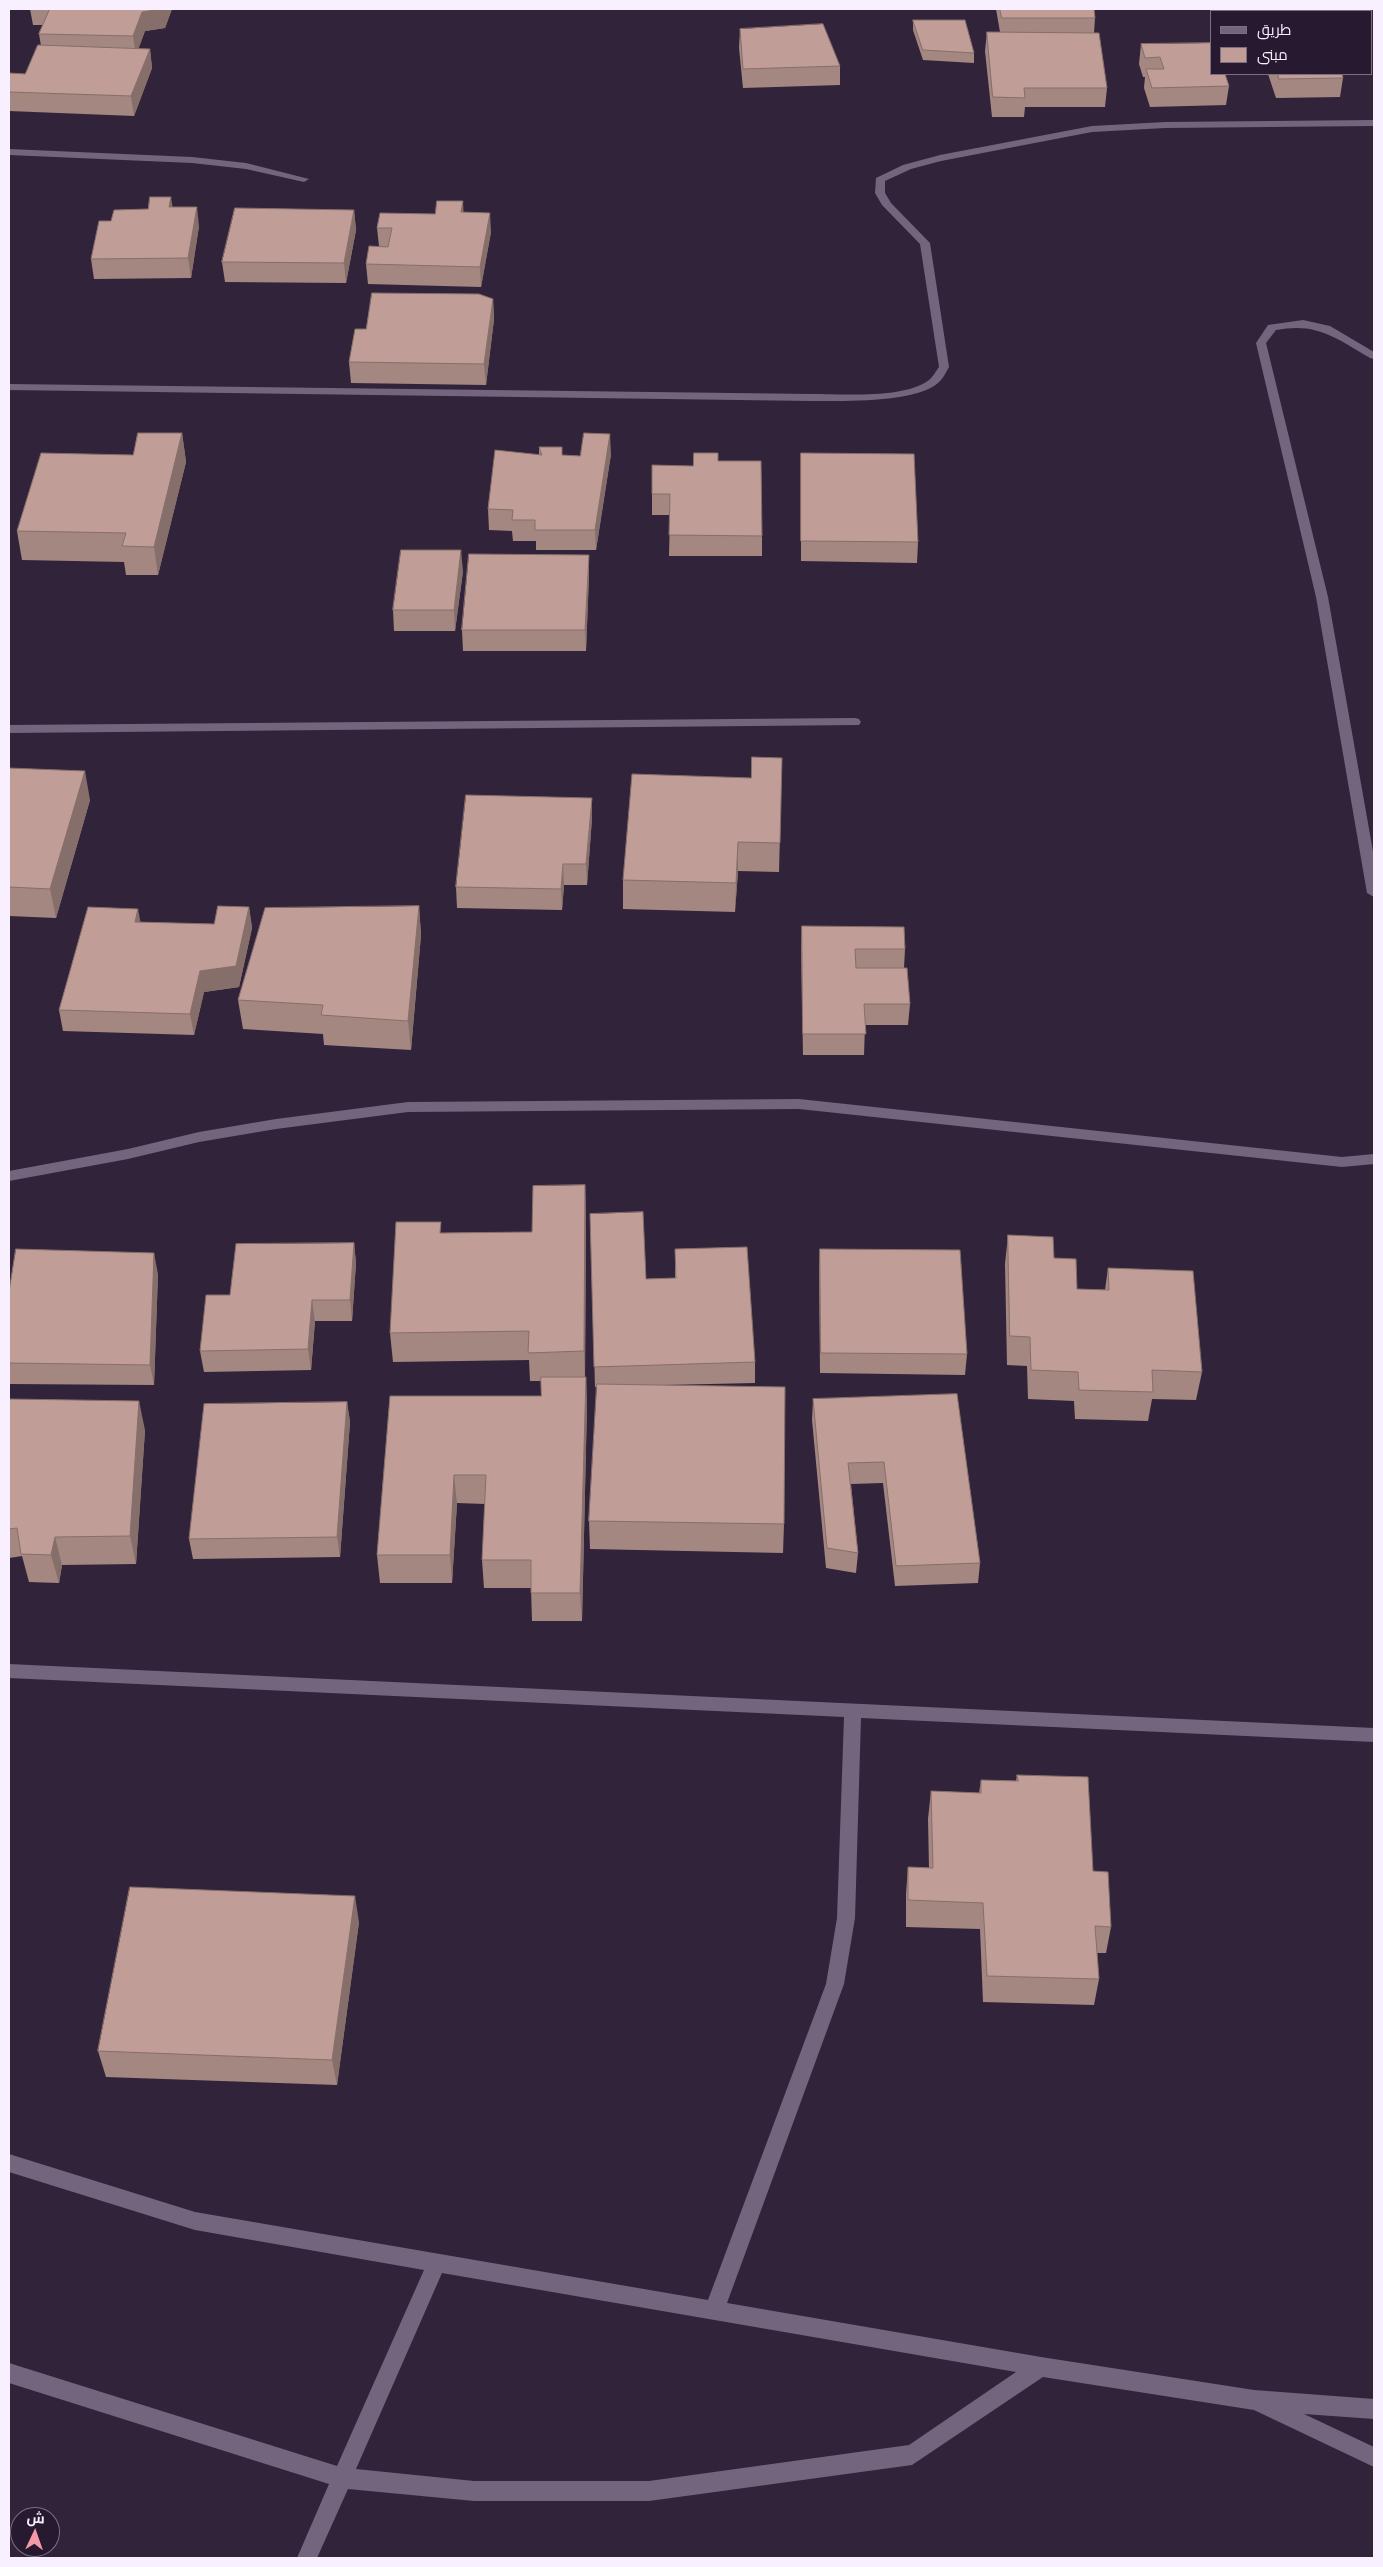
<!DOCTYPE html>
<html>
<head>
<meta charset="utf-8">
<style>
	body { margin:0 }
	#map { position:relative; width:1383px; height:2567px; overflow:hidden; background:#31243a; font-family:Poppins,Cairo,sans-serif }
	canvas { display:block }
	.frame { position:absolute; inset:0; border:10px solid #f8f0ff; pointer-events:none }
	.legend { position:absolute; left:1210px; top:10px; width:162px; height:65px; box-sizing:border-box; background:#271a30; border:1px solid #7b7083; margin:0; padding:6px 9px; list-style:none; font-size:15px; color:#f8f0ff }
	.legend li { display:flex; align-items:center; gap:10px; height:25px }
	.legend b { width:25px; border:1px solid #7b7083 }
	.north { position:absolute; left:10px; top:2507px; width:50px; height:50px; box-sizing:border-box; background:#271a30; border:1px solid #7b7083; border-radius:50%; rotate:3deg; font-size:14px; font-weight:700; line-height:20px; text-align:center; color:#f8f0ff }
	.north::after { content:''; display:block; margin:auto; width:18px; height:22px; background:#f49aa7; clip-path:polygon(50% 0,100% 100%,50% 72%,0 100%) }
</style>
</head>
<body>
<div id="map">
<canvas width="1383" height="2567"></canvas>
<div class="frame"></div>
<ul class="legend">
<li><b style="height:6px;background:#73657e"></b>طريق</li>
<li><b style="height:14px;background:#c09d97"></b>مبنى</li>
</ul>
<div class="north">ش</div>
</div>
<script>
const c = document.querySelector('canvas').getContext('2d');
c.lineJoin = 'round';
function fill(path, color) { c.fillStyle = color; c.fill(path, 'evenodd'); }
function strokePath(path, color, width, dash) { c.strokeStyle = color; c.lineWidth = width; c.lineCap = dash ? 'butt' : 'round'; c.setLineDash(dash || []); c.stroke(path); }
fill(new Path2D(`
	M1374,120v6l-209,2 -73,4 -151,29 -30,8 -26,12v12l6,10 39,40 19,124c-3,5 -6,12 -11,16 -22,20 -96,18 -126,18l-803,-11v-6l803,10c32,0 92,5 117,-14 4,-3 7,-9 10,-13l-19,-123 -38,-39 -7,-12 1,-15 27,-13 37,-10 152,-29 73,-4z
	M9,149l183,8 54,6 63,16 -5,3 -58,-13 -54,-6 -183,-8z
	M1303,320l27,6 44,26v7l-4,-1c-34,-20 -53,-36 -94,-28l-10,13 62,254 46,260v40l-7,-4 -51,-296 -60,-254 12,-18z
	M855,718l4,1 2,3 -2,3 -850,8v-8z
	M799,1099l543,58 32,-3v10l-32,3 -543,-58 -391,3 -132,17 -77,13 -71,17 -119,22v-10l119,-22 71,-17 77,-13 132,-17z
	M9,1664l1365,64v14l-513,-24 -6,200 -11,66 -117,319 314,54 213,33 120,9v20l-70,-5 70,33v20l-120,-57 -211,-33 -131,88 -263,36h-175l-126,-12 -31,69h-20l32,-74 -320,-101v-20l328,103 87,-196 -229,-40 -186,-58v-18l186,58 513,88 118,-316 11,-66 7,-201 -835,-39zM442,2273l574,99 -107,73 -260,36h-175l-118,-12z`), '#73657e');
fill(new Path2D(`
	M30,9h142l-7,19 -20,3 -7,18h12l2,19 -18,48 -125,-5v-38l16,1 16,-28 -2,-12 4,-9h-10z
	M996,9h98l1,9 -1,15 13,55 -2,19h-80l-1,10h-32l-7,-66 2,-19h13z
	M1236,9h114v2h-113z
	M913,20l61,33v10l-51,-3 -10,-30z
	M740,29l100,37v19l-97,3 -4,-40z
	M1141,44l88,42 -3,19 -76,2 -6,-19 1,-11h-2l-4,-13z
	M1268,74h74l1,4 -3,19 -64,1z
	M172,207l27,19 -8,52 -97,1 -3,-20 20,-38 37,-12z
	M354,210l2,20 -10,53 -121,-1 -3,-20z
	M463,212l28,20 -10,55 -113,-3 -2,-20 13,-18 -2,-18 58,-14z
	M493,299l1,20 -8,66 -135,-2 -2,-21 17,-33z
	M182,433l4,29 -28,113h-32l-2,-13 -102,-2 -5,-29 116,-76z
	M539,447l23,8 18,1 31,-2 -15,96h-60v-9h-23l-1,-10 -23,-1 -1,-21 51,-54z
	M801,453l117,89 -1,21 -116,-2z
	M718,461l44,75v20h-93l1,-41h-18v-21l41,-28z
	M589,555v20l-3,76h-123l-1,-21z
	M463,571l-8,60h-61l-1,-21z
	M782,758l-3,114 -41,-1 -3,41 -112,-3v-29l128,-102z
	M9,768l81,32 -34,118 -47,-2z
	M592,818l-5,67h-23l-2,25 -105,-2 -1,-21z
	M419,906l2,29 -10,115 -87,-5 -1,-11 -80,-5 -5,-29z
	M249,907l3,21 -13,59 -35,5 -10,43 -131,-4 -4,-21 82,-88 73,2z
	M802,926l103,23 -1,19 6,36 -2,21h-43l-1,30h-61l-2,-108z
	M585,1185l1,29 -1,163h1l1,28 -5,216h-50l-1,-33h-47l-2,-28 3,-56 -28,-1 -5,80h-72l-3,-28 13,-159h151v-15h-11l-1,-21 -136,2 -3,-29 52,-100 90,-1z
	M590,1214l56,65 29,-1v-29l80,113v21l-90,2 119,139 -1,29 -193,-4 -1,-28 8,-134h-2z
	M1008,1235l46,23 23,31 28,1 3,-22 94,104 -6,28 -44,-1 -4,22 -73,-2 -1,-18 -46,-2 -1,-33 -20,-1 -2,-101z
	M354,1243l2,20 -4,58h-37l-4,49 -107,2 -4,-21 30,-56z
	M820,1249l147,105 -2,21 -145,-2 -1,-104z
	M158,1274l-4,111 -145,-1v-92z
	M957,1394l23,169 -2,20 -83,3 -12,-103 -32,1 7,69 -2,20 -30,-5 -14,-148 1,-21z
	M9,1399l136,31 -9,134 -74,1 -3,18 -30,-1 -7,-26 -13,2z
	M347,1402l3,20 -10,135 -147,2 -4,-20z
	M1017,1775l76,96 18,56 -5,26h-9l2,26 -5,26 -111,-3 -3,-73 -74,-2v-33l2,-27 21,1 -1,-49 3,-28 48,2 2,-13 35,1z
	M359,1922l-22,163 -231,-8 -8,-26z`), '#a58782');
fill(new Path2D(`
	M162,9h10l-7,19 -20,3 -9,25 -3,-20 9,-24z
	M150,49l2,19 -18,48 -3,-20z
	M171,197l3,19 -5,-9z
	M463,201l1,20 -3,-9z
	M197,207l2,19 -8,52 -3,-20z
	M354,210l2,20 -10,53 -2,-20z
	M490,213l1,19 -10,55 -1,-20z
	M493,299l1,20 -8,66 -2,-21z
	M182,433l4,29 -28,113 -4,-28z
	M610,434l1,20 -15,96 -1,-20z
	M461,550l2,21 -8,60 -1,-21z
	M589,555v20l-3,76 -1,-21z
	M85,771l5,29 -34,118 -6,-29z
	M592,798v20l-5,67 -1,-21z
	M738,842v29l-3,41 1,-29z
	M563,864l1,21 -2,25 -1,-21z
	M419,906l2,29 -10,115 -3,-29z
	M249,907l3,21 -13,59 -35,5 -10,43 -4,-21 10,-43z
	M138,909l4,21 -7,-8z
	M585,1185l1,29 -1,166 -1,-29z
	M354,1243l2,20 -4,58 -2,-21z
	M154,1253l4,21 -4,111 -4,-20z
	M312,1300l3,21 -4,49 -3,-21z
	M586,1377l1,28 -5,216 -2,-28z
	M139,1401l6,29 -9,134 -6,-28z
	M347,1402l3,20 -10,135 -3,-20z
	M454,1475l3,28 -5,80 -2,-28z
	M55,1537l7,28 -3,18 -8,-28z
	M355,1896l4,26 -22,163 -5,-25z`), '#866e6a');
const building = new Path2D(`
	M50,9h112l-20,3 -9,24 -94,-2z
	M1000,9h94l1,9h-93z
	M1245,9h90l1,2h-90z
	M913,20h52l9,33 -51,-3z
	M823,24l17,42 -97,3 -3,-40z
	M987,32l112,1 8,55h-83l1,10 -32,-1z
	M1212,43v31h13l4,12 -77,2 -6,-19h18l-4,-12 -15,1 -4,-14z
	M38,45l112,4 -19,47 -122,-4v-19l16,1z
	M1278,74h64l1,4 -64,1z
	M150,197h21l-2,10h28l-9,51 -97,1 8,-38h12l3,-11 34,-1z
	M437,201h26l-2,11 29,1 -10,54 -114,-3 3,-18 19,1 4,-19h-15l3,-15 55,1z
	M235,208l119,2 -10,53 -122,-1z
	M372,293l107,1 14,5 -9,65 -135,-2 6,-33h11z
	M138,433h44l-28,114 -32,-1 4,-13 -109,-2 24,-78 92,2z
	M584,433l26,1 -15,96h-60v-10h-23l1,-10 -25,-1 7,-59 47,5 -3,-8h23v8l18,1z
	M694,453h24v8h43l1,75 -93,-1 1,-41h-18v-29l41,1z
	M801,453l113,1 4,88 -117,-1z
	M401,550h60l-7,60h-61z
	M469,554l120,1 -4,75h-123z
	M752,757l30,1 -2,85 -42,-1 -2,41 -113,-3 9,-106 119,4z
	M9,768l76,3 -35,118 -41,-2z
	M466,795l126,3 -6,66h-23l-2,25 -105,-2z
	M218,906l31,1 -13,59 -36,5 -10,43 -131,-4 29,-103 50,2 -3,13 79,2z
	M419,906l-11,115 -87,-6 2,-10 -85,-5 27,-92z
	M802,926l102,1 1,22h-50l1,19h51l3,36h-46l2,30h-63z
	M585,1185l-1,166 -56,2 1,-22 -139,2 6,-111h45l-1,11 92,-1 1,-46z
	M643,1212l3,67 30,-1 -1,-29 72,-2 8,115 -161,5 -4,-153z
	M1008,1235l45,2 1,21 22,1 1,30 32,1 -1,-22 85,3 9,101 -50,-2 1,22 -74,-2 -1,-18 -47,-2 -1,-33 -20,-1z
	M354,1243l-4,57h-38l-4,49 -108,2 6,-56h24l6,-51z
	M16,1249l138,4 -4,112 -141,-2v-71z
	M820,1249l140,1 7,104 -146,-1z
	M541,1377h45l-6,216h-49v-33h-49l4,-85h-32l-4,80h-73l13,-159h151z
	M597,1384l188,3 -1,137 -195,-3z
	M957,1394l23,169 -84,3 -12,-104 -36,1 10,90 -31,-5 -14,-149z
	M9,1399l130,2 -9,135 -75,1 -4,18 -30,-1 -4,-26 -8,1z
	M347,1402l-10,135 -148,2 15,-135z
	M1017,1775l71,2 5,94 15,1 3,55 -16,-1 4,53 -112,-3 -4,-73 -75,-3v-33l25,1 -2,-77 50,2v-13l37,1z
	M130,1887l225,9 -23,164 -234,-9z`);
fill(building, '#c09d97');
strokePath(building, '#866e6a', 1);
</script>
</body>
</html>
